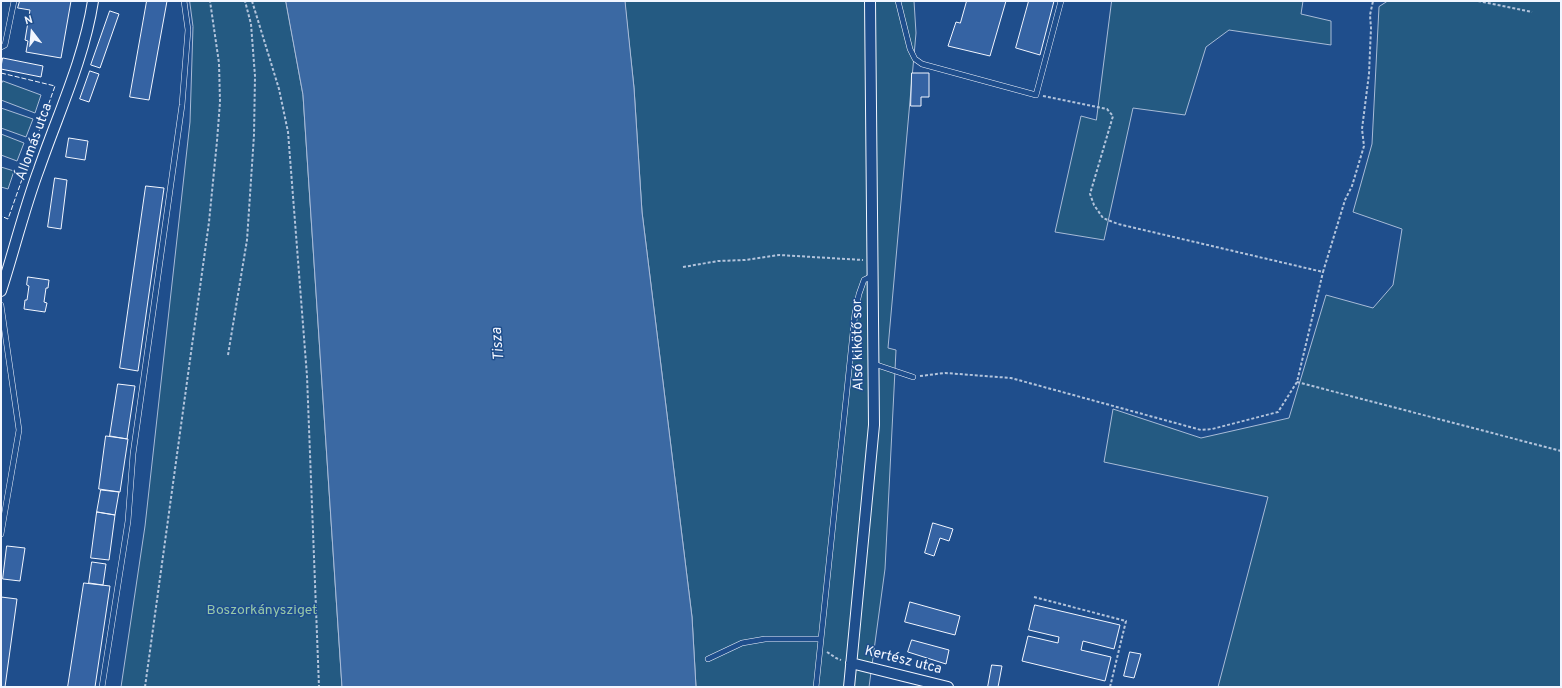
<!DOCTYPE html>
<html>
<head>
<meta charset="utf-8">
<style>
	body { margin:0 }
	#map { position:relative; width:1562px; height:688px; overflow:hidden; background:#1f4e8c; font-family:Overpass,sans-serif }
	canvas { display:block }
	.frame { position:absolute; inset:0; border:2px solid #f2f6ff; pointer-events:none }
	.north { position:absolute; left:12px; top:12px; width:40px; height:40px; -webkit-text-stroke:3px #1f4e8c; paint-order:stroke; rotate:344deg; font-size:11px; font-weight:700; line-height:16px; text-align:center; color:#f2f6ff }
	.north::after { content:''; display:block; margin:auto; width:14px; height:18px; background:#f2f6ff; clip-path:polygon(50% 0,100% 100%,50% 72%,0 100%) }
</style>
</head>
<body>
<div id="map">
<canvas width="1562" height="688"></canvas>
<div class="frame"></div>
<div class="north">N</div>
</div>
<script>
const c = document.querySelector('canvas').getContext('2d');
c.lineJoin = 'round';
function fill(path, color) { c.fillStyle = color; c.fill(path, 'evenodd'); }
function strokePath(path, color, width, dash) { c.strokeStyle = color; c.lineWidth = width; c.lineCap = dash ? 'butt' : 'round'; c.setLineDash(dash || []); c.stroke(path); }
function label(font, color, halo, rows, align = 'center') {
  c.font = font + ' Overpass,sans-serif'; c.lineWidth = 3; c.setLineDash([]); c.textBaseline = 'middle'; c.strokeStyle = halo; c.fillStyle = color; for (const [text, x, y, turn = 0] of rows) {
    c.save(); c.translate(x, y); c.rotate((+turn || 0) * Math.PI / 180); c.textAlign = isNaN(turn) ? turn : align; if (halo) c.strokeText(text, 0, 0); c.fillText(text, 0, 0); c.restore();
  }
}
const green = new Path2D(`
	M190,1h96l17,94 39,592h-221l24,-161 45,-404 3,-95z
	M625,1h289l2,32 -28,315 8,2 -11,219 -16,118h-173l-4,-70 -50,-405 -8,-124z
	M1112,1h191l-2,13 30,7v24l-102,-15 -23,17 -21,68 -52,-7 -29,132 -49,-8 26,-116 15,4z
	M1388,1h173v686h-343l50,-190 -164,-35 9,-53 88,29 88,-20 37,-123 47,13 20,-23 9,-56 -49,-17 19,-68 7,-137z
	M3,81l38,14 -6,18 -34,-13v-15z
	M1,108l32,11 -7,18 -25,-9z
	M1,134l23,9 -7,18 -16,-6z
	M1,167l13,4 -6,18 -7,-2z`);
fill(green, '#245a82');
strokePath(green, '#a8bbd7', 1);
const water = new Path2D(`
	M286,1h339l9,87 8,124 50,405 4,70h-354l-39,-592z`);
fill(water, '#3b69a3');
strokePath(water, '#a8bbd7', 1);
const building = new Path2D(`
	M20,1h51l-10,57 -35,-6 2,-11 -3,-1 5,-30 -12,-2z
	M147,1h20l-18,99 -19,-3z
	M967,1h39l-16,55 -42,-10 8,-24 4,1z
	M1029,1h25l-14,54 -24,-7z
	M110,11l9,3 -19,54 -9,-3z
	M3,58l40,8 -2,11 -40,-8z
	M90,71l9,3 -10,28 -9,-3z
	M912,73h17v24h-8v9h-10z
	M69,138l19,3 -3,19 -19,-3z
	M55,178l12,2 -6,49 -13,-2z
	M146,186l18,2 -26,183 -18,-3z
	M28,277l21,3 -1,8h-2l-2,14 3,1 -2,9 -21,-3 1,-9h2l2,-14 -2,-1z
	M118,384l17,2 -8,53 -17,-3z
	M106,436l22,3 -8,53 -21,-3z
	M101,490l18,2 -4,23 -18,-3z
	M97,512l18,3 -6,45 -18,-2z
	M933,523l20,6 -4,12 -9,-3 -6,18 -9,-3z
	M7,546l18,2 -5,33 -17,-2z
	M92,562l14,2 -3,21 -14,-2z
	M84,583l26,3 -15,101h-27z
	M1,597l16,2 -12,88h-4z
	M910,602l50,14 -5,19 -50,-13z
	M1035,605l85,20 -6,24 -31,-8 -2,9 30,7 -6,24 -83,-20 6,-25 30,7 1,-6 -30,-7z
	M912,640l37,10 -3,14 -38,-12z
	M1130,652l11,2 -7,24 -10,-2z
	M992,665l10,1 -4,21h-10z`);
fill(building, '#3563a3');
strokePath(building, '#f2f6ff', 1);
const lane = new Path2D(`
	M898,1l12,48 5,10 7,5 114,31 25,-94
	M1,47l4,-2 9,-44
	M1,305l18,125 -18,104
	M874,364l39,13
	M708,659l34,-16 23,-4h56
	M102,687l26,-166 5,-67 49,-349 6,-75 -4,-29
	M816,687l39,-374 4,-19 5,-14 8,-4`);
const street = new Path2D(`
	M1,291c13,-40 23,-82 38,-122 19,-55 45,-110 54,-168
	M851,663l97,24
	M849,687l25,-262 -4,-424`);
strokePath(lane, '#f2f6ff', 6);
strokePath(street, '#f2f6ff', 12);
strokePath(new Path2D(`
	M252,1l27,88 9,43 19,244 12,311
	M1478,1l54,11
	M1043,96l64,13 6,7 -23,78 4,11 9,13 15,6 205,48 22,-72 7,-14 12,-40 -2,-17 7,-55 2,-46 -1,-13 3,-14
	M683,267l35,-6 27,-1 34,-5 84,5
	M228,355l19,-115 7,-105 1,-59 -4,-52 -6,-23
	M920,376l25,-3 66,5 190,52 11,-1 66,-17 19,-30 26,-110
	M1297,382l264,69
	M1034,597l92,24 -16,66
	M827,652l9,6 5,2
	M145,687l64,-465 8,-81 3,-39 -1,-39 -9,-62`), '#b3c4dc', 2, [3, 2]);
strokePath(lane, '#1f4e8c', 5);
strokePath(street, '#1f4e8c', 10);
strokePath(new Path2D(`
	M1,73l54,13 -47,133 -7,-3`), '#f2f6ff', 1, [5, 2]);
label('14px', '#f2f6ff', '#1f4e8c', [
	["Állomás utca",35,142,-70],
	["Alsó kikötő sor",859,345,-91],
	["Kertész utca",903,661,14]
]);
label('14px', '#97c8a6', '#1f4e8c', [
	["Boszorkánysziget",262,611]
]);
label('italic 15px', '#f2f6ff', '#1f4e8c', [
	["Tisza",499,344,-95]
]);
</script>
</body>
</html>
